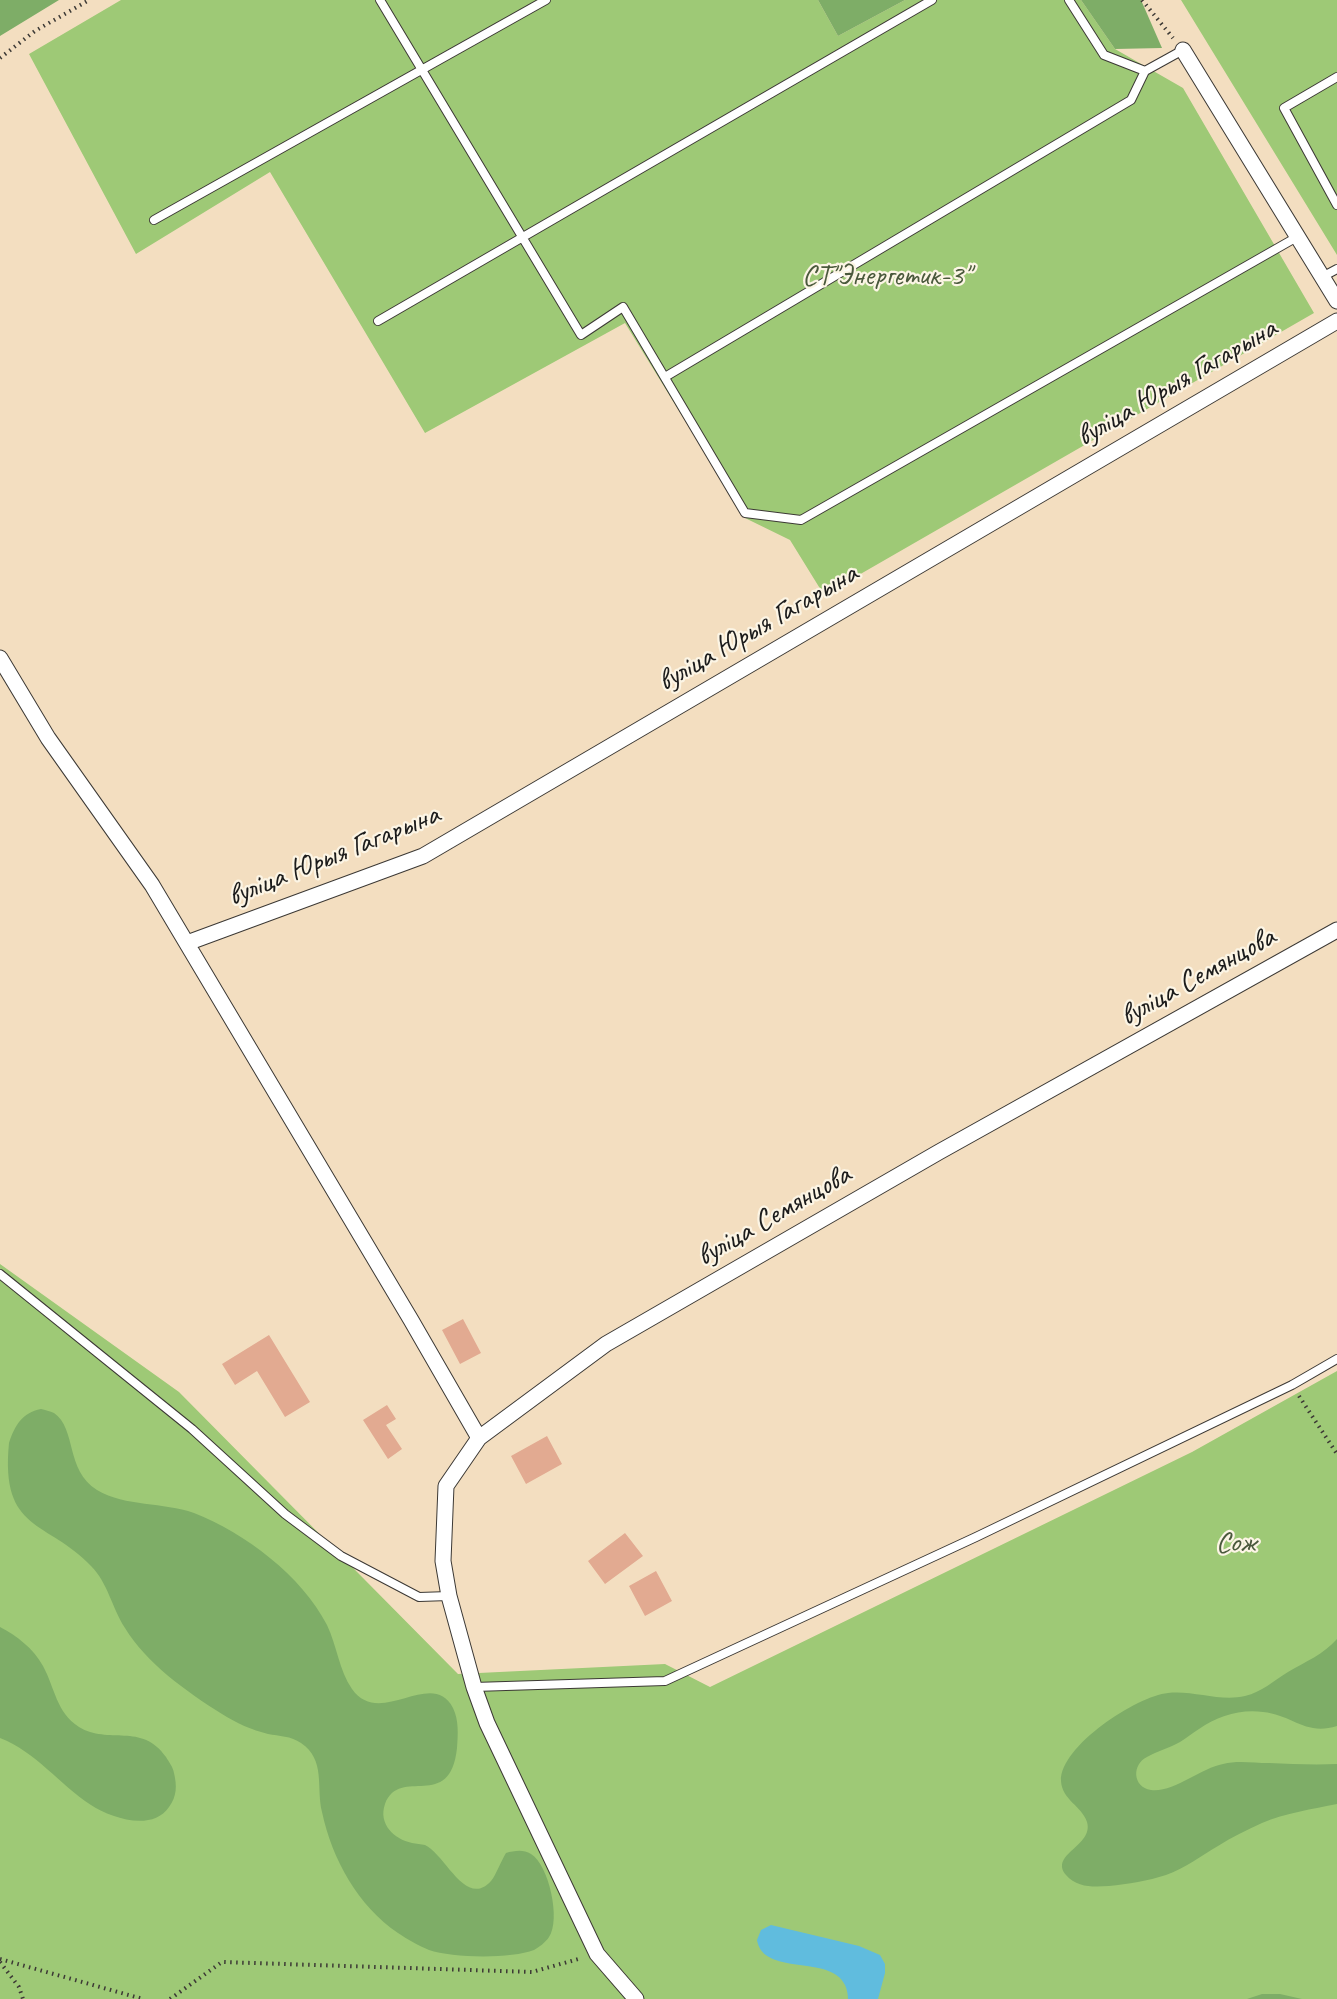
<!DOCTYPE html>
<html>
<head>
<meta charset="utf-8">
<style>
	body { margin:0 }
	canvas { display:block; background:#f3dec0 }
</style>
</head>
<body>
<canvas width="1337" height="1999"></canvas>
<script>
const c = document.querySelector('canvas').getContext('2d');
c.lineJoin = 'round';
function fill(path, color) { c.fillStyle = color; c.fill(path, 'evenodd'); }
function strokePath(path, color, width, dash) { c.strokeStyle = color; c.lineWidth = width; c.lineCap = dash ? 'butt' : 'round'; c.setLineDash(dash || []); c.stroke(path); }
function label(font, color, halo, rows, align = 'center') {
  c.font = font + ' Caveat,sans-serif'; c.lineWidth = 4.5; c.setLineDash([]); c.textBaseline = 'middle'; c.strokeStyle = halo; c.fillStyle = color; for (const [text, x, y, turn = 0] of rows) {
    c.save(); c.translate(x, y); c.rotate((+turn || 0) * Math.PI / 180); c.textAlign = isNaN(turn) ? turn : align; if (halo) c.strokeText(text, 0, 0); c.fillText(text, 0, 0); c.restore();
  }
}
fill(new Path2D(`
	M121,0h697l20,36 67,-36h176l34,49 68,39 131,225 -490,282 -34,-55 -45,-22 -120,-195 -200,110 -155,-261 -134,82 -107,-200z
	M1181,0h156v255z
	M0,1264l179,128 279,282 207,-10 45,23 482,-235 145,-81v628h-1337z`), '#9ec976');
fill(new Path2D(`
	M0,0h59l-59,36z
	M818,0h87l-67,36z
	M1081,0h60l21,48 -47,1z
	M41,1409c4,1 9,2 13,4 23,16 11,57 43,77 29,17 66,12 97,23 51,20 108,63 133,112 10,21 12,45 25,64 28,40 80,-22 101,19 6,12 5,27 4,40 -7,65 -57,17 -72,56 -7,20 9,35 27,39 4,1 9,1 13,2 20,9 41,64 66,36 5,-6 10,-20 15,-28 8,-2 17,-4 25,1 18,11 30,66 18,83 -3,5 -11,11 -15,13 -23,9 -82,8 -105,0 -10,-4 -22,-11 -31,-17 -40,-27 -66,-74 -76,-121 -6,-25 4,-52 -21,-69 -10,-7 -22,-7 -33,-9 -16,-4 -32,-11 -46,-20 -35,-22 -76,-51 -97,-86 -13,-20 -17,-45 -34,-62 -43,-46 -91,-33 -82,-123 6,-18 13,-30 32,-34z
	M0,1627c17,9 33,21 43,39 12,22 13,46 36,61 29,18 63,-5 87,30 3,5 7,10 8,16 3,13 3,23 -5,34 -17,25 -58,11 -78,-2 -32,-21 -55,-53 -91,-67z
	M1337,1639v87c-32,10 -44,-11 -74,-14 -23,-3 -45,4 -64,17 -7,4 -12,9 -19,13 -10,6 -23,9 -33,15 -15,7 -15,30 4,33 22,3 50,-22 72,-26 15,-4 30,-1 46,-1 22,1 45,2 68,1v40c-24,5 -52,9 -75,19 -15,7 -30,14 -44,23 -17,10 -33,22 -52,29 -18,6 -38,9 -57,11 -15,1 -32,2 -43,-11 -17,-21 28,-29 21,-53 -5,-16 -25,-22 -26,-41 -1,-35 76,-85 107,-88 25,-3 52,9 77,3 17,-4 28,-15 43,-24 17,-10 36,-18 49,-33z
	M1262,1994h18l22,5h-55z`), '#7ead67');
fill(new Path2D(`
	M771,1925l88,21 21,9 5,9v9l-7,26h-30c0,-4 -1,-10 -3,-14 -14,-31 -82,-8 -88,-45l4,-10z`), '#60bcde');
fill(new Path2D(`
	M463,1319l18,34 -21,11 -18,-34z
	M269,1335l41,67 -25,15 -28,-46 -22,14 -13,-21z
	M387,1405l9,14 -10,6 16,24 -14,10 -25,-39z
	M547,1436l15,28 -36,20 -15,-28z
	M625,1533l18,23 -38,28 -17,-23z
	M656,1571l16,30 -27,15 -16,-30z`), '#e2aa91');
const lane = new Path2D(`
	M380,0l201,335 42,-28 122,206 56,7 496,-283
	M1069,0l35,55 41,16
	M1337,77l-53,31 53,97
	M154,220l392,-220
	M1322,277l15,-8
	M378,321l554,-321
	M665,377l466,-277 14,-29 38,-21
	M0,1274l192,155 93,85 56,42 78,41 30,-1
	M474,1687l191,-6 311,-144 316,-152 45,-26`);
const street = new Path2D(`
	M1183,50l154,251
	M0,658l48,80 104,147 259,435 68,118
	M187,943l236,-87 914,-535
	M636,1999l-39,-45 -110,-231 -13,-36 -25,-91 -6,-35 3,-75 33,-48 127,-94 333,-192 398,-222`);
strokePath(lane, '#3c3935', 10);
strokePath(street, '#3c3935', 17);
strokePath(new Path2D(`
	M1142,0l31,38
	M0,58l35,-27 54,-31
	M1299,1396l38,58
	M0,1959l143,40
	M0,1962l19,25 4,12
	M170,1999l52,-37 310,10 50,-14`), '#3c3935', 4, [1.5, 4.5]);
strokePath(lane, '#fff', 8);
strokePath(street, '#fff', 15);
label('30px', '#4a593c', '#fcf5e5', [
	["СТ\"Энергетик-3\"",886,276],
	["Сож",1236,1543]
]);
label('30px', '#1c1c1c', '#fcf5e5', [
	["вуліца Юрыя Гагарына",1177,383,-30],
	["вуліца Юрыя Гагарына",758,628,-30],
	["вуліца Юрыя Гагарына",334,856,-22],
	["вуліца Семянцова",1198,977,-29],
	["вуліца Семянцова",774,1216,-30]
]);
</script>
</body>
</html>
